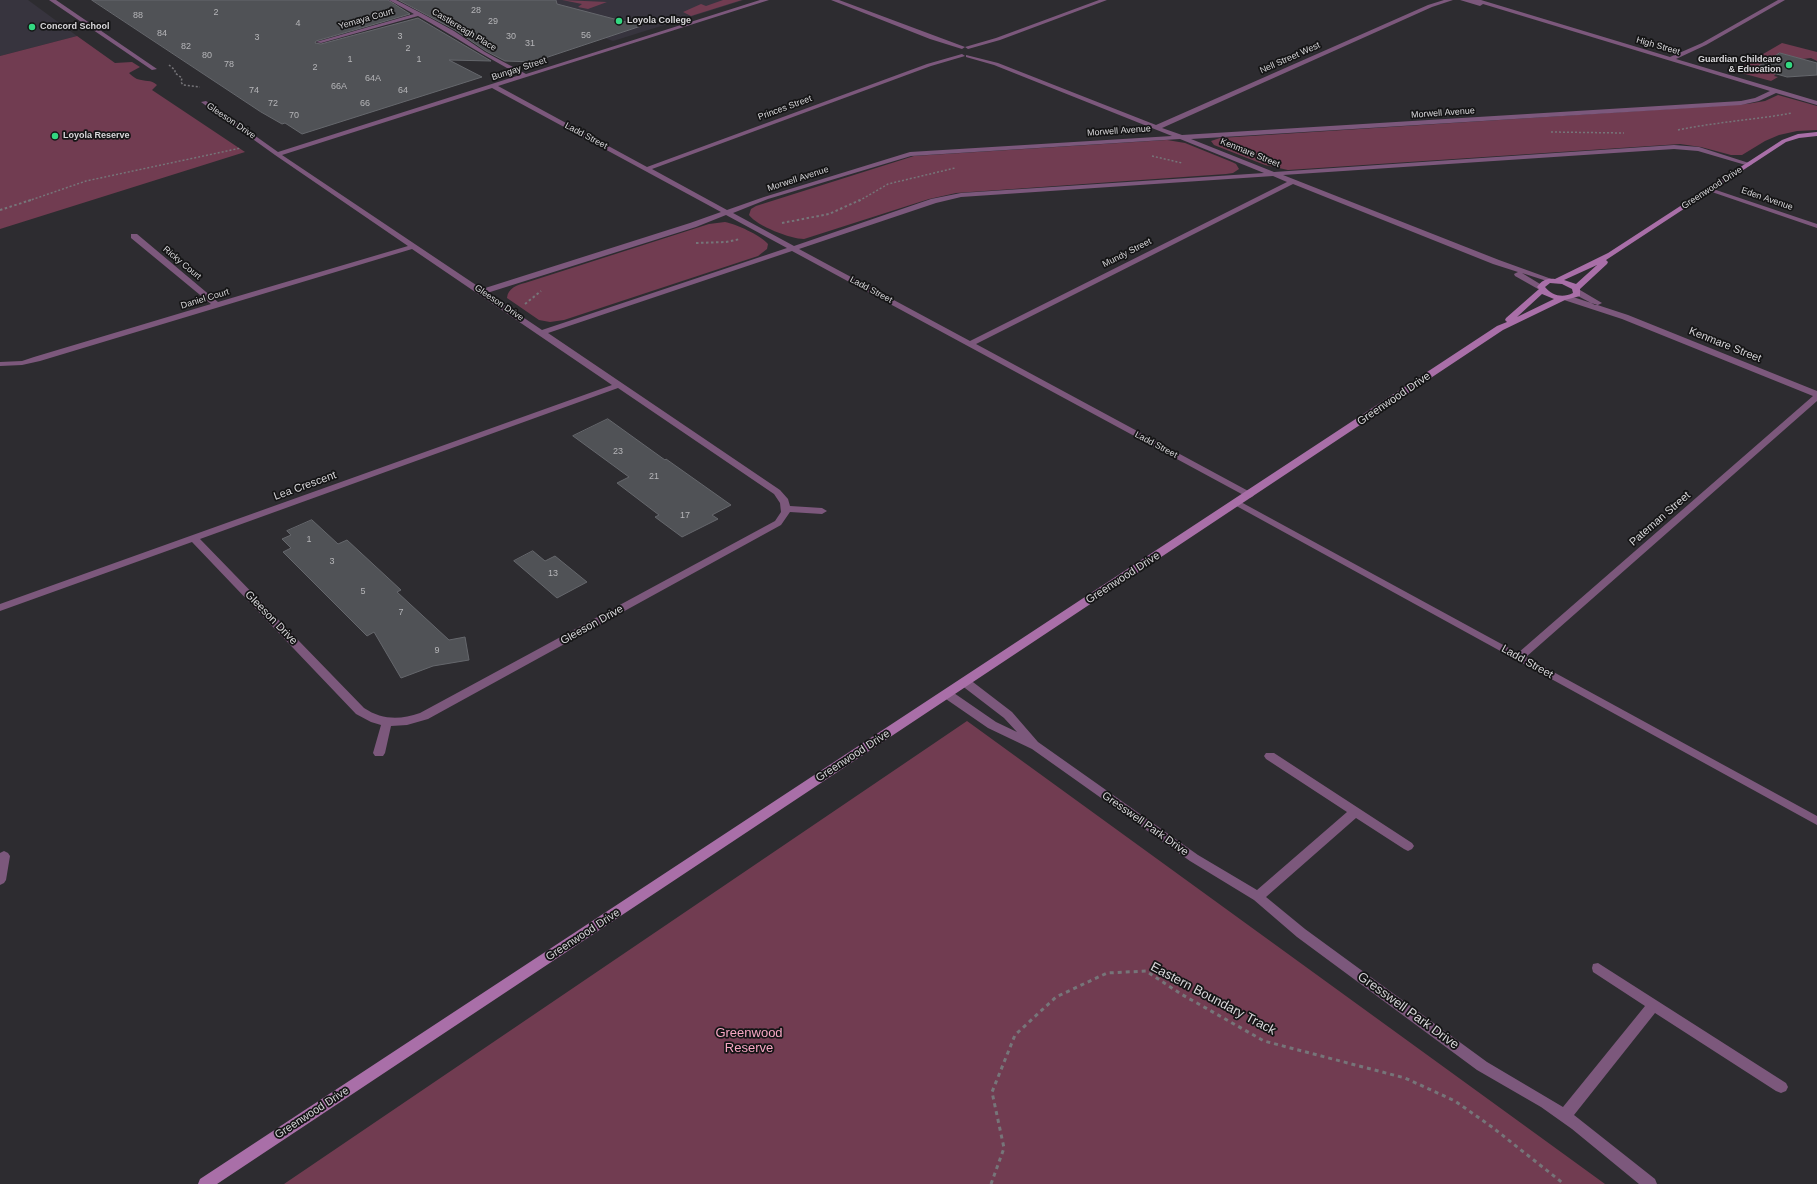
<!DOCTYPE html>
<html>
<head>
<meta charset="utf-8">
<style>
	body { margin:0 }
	canvas { display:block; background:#2d2c30 }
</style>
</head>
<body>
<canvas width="1817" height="1184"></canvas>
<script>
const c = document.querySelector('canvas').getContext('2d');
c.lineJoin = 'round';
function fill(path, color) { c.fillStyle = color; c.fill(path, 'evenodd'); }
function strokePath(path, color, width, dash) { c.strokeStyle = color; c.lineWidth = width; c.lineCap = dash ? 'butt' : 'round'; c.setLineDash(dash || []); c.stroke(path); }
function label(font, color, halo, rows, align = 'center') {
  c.font = font + ' Helvetica,sans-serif'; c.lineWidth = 3.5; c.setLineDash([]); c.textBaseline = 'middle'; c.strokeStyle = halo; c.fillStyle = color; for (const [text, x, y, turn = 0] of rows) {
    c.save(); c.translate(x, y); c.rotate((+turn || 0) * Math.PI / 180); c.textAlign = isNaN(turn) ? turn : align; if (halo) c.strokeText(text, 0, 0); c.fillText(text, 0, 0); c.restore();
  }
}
fill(new Path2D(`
	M0,0h28l49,36 -77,20z
	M507,0h237l-131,41z`), '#37343e');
fill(new Path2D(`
	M562,0l45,2 -19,7 -10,-2 4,-3z
	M723,0h19l-51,16 -8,-4 18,-8 5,2z
	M77,36l38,27 17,-1 8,5 -11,6c2,2 6,5 8,6 8,3 14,0 20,6l-5,5 93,62 -245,77v-173z
	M1782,43l35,9v9l-6,-3 -9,1 -22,-6 -24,15 20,6 -2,2 4,1 -7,4 -37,-10z
	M1778,95l39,11v24l-20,1 -18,4 -14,6 -23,14h-11l-30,-8 -21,-3 -392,26 -23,-5 -51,-20 -3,-4 9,-3 527,-34 18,-3z
	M1167,140l18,3 47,19 4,2 3,5 -6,4 -7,1 -270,19 -27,6 -125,40c-13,0 -47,-13 -55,-24l2,-6 5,-3 158,-50z
	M725,222c11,2 35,13 43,22l-1,5 -9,7 -194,64 -14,2 -11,-2 -32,-22c1,-10 10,-13 18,-15l184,-59z
	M967,721l638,463h-1321z`), '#713c51');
const building = new Path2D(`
	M92,0h296l22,14 -94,27 -1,2 6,1 97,-26 73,43 -42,-1 33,17 -180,57 -17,-11 -3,1 -21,-12z
	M399,0h157l1,4 84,22 -108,36 -28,-1 -19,-10 -31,-21z
	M1780,53l37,10v12l-30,2 -31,-9z
	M608,419l57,41 1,-1 65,46 -19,10 6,4 -36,18 -27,-20 4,-2 -42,-32 12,-6 -56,-41z
	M312,520l26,24 9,-4 54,50 -4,2 52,48 16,-3 4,23 -36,6 -32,12 -27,-46 -7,4 -84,-84 8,-4 -9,-9 9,-4 -4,-4z
	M533,551l12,10 10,-5 32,26 -30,16 -43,-37z`);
fill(building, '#505256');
strokePath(building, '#65676c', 1);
strokePath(new Path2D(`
	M169,65l6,5v3l7,5 -1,4 2,3 17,2
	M1678,130c38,-8 76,-10 114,-17
	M1551,132l73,1
	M1152,156l30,7
	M28,201l58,-20 155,-33
	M859,201l29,-17 67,-16`), '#767579', 1.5, [2, 2]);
strokePath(new Path2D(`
	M0,210l31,-10
	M782,223l47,-9 31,-14
	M696,243l30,-1 14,-3
	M525,304l16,-13`), '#767579', 2, [2.5, 2.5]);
strokePath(new Path2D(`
	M991,1184l13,-36 -12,-56 23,-57 41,-38 51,-24 39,-2 35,23 83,47 141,37 50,23 37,26 72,57`), '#767579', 3, [4, 4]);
fill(new Path2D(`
	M49,0h7l101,69 -5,1z
	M389,0h7l25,13 33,18 31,21 41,22 234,-74h9l-271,86 149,81 280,-103 35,-10 3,2 -34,10 -279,103 75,41 37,-13 146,-45 262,-16 -178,-71 -28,-8v-2l32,8 158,62 272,-120 16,-5h9l-21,7 -270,121 20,7 559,-34 14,-3 15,-7 -287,-87 -3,2 -20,-6h21l189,57 32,-14 76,-43h7l-79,45 -30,14 141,42v4l-41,-12 -17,8 -18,4 -550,34 83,33 400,-27 25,2 53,17 -3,2 -51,-15 -24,-2 -391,26 216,85 58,21 -4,2 -31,-10 23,14 -4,2h-3l-23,-13 -1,-2 4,-2 -25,-8 -200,-80 -317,160 276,149 2,2 -2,2 -3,1 -457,-247 -244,82 232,157 8,9 2,7 32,2 5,3 -5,3 -32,-2 -9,13 -353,194 -21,6 -16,1 -6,27 -2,3h-8l-2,-3 8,-28 -10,-3 -15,-8 -164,-172 -192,69v-7l612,-219 -200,-136 -372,112 -18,4 -22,1v-4l22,-1 12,-4 177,-53 -80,-66v-4h6l81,68 190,-56 -133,-91 -74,-53 5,-1 72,51 242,-77c-35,-18 -67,-40 -102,-59l-97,27 -5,-1 98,-28zM492,88l229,124 -31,11 -208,66 -200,-134zM1180,139l84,34 -303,20 -30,6 -137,47 -61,-33 35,-14 143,-43zM1273,176l14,6 -317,159 -171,-92 137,-46 25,-6zM726,215l61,33 -245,82 -55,-37 209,-66zM618,388l156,106 6,9 1,9 -6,9 -355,192c-20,7 -38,7 -56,-5l-164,-169z
	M831,0h8l126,47 -3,2 -32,-10z
	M1099,0h8l-107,40 -32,9 -3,-2 31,-9z
	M1709,189h4l104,35v4l-108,-37z
	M1574,290h6l22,13 -4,2h-3l-21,-11z
	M1564,296h6l58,19 189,76v10l-291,256 291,159v9l-586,-322 2,-2h6l279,152 295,-257 -191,-77 -58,-19z
	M965,678l4,1 43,33 26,30 160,113 59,35 90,-78 -81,-53 -2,-3 2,-3h8l138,90 2,3 -2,3 -4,2 -4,-2 -48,-31 -90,79 39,32 182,133 76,45 82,-101 -52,-34 -1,-4 1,-4 5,-1 188,120 2,4 -2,4 -5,2 -5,-2 -121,-78 -81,102 81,64 2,5h-18l-67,-55 -31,-22 -64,-37 -180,-133 -43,-37 -64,-39 -158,-112 -44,-21 -45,-31 -1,-3 1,-3h8l45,31 21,10 -13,-14 -43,-33 -1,-3 1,-3z
	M4,851l4,2 2,3 -4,24 -2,3 -4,2v-32z`), '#7c587c');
fill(new Path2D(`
	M1817,132v4l-18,2 -13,4 -180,118 2,2 -1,2 -27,25v7l-15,4 -62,30 -1286,854h-19l2,-5 1297,-853 10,-4 -2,-2 1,-2 33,-29 -2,-2c5,-7 10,-9 18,-8l53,-26 174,-113 16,-6zM1597,265l-21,19 -12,-4zM1550,283l12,1 10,5 1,4c-10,5 -21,3 -28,-6zM1542,294l12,5 -37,18z`), '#a96fa8');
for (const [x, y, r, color] of [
	[619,21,4,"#33d881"],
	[32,27,4,"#33d881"],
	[1789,65,4,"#33d881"],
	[55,136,4,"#33d881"]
]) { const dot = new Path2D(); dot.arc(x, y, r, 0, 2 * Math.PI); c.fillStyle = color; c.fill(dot); strokePath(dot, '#151516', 1.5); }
label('9px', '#b5b5b8', null, [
	["28",476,11],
	["2",216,13],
	["88",138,16],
	["29",493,22],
	["4",298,24],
	["84",162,34],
	["56",586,36],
	["3",400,37],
	["30",511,37],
	["3",257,38],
	["31",530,44],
	["82",186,47],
	["2",408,49],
	["80",207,56],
	["1",350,60],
	["1",419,60],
	["78",229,65],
	["2",315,68],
	["64A",373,79],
	["66A",339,87],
	["74",254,91],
	["64",403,91],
	["72",273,104],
	["66",365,104],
	["70",294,116],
	["23",618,452],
	["21",654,477],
	["17",685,516],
	["1",309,540],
	["3",332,562],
	["13",553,574],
	["5",363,592],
	["7",401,613],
	["9",437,651]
]);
label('9px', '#d7d6d9', '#151516', [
	["Yemaya Court",366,19,-16],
	["Castlereagh Place",464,30,31],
	["High Street",1658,46,16],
	["Nell Street West",1290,58,-24],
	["Bungay Street",519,69,-18],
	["Princes Street",785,108,-20],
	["Morwell Avenue",1443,113,-4],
	["Gleeson Drive",231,121,34],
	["Morwell Avenue",1119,131,-4],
	["Ladd Street",586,136,28],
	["Kenmare Street",1250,153,22],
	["Morwell Avenue",798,179,-18],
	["Greenwood Drive",1712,188,-33],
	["Eden Avenue",1767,199,19],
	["Mundy Street",1127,253,-27],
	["Ricky Court",182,263,40],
	["Ladd Street",871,290,28],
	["Daniel Court",205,299,-17],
	["Gleeson Drive",499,303,34],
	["Ladd Street",1156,445,28]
]);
label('bold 9px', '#d7d6d9', '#151516', [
	["Loyola College",627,21],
	["Concord School",40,27],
	["Guardian Childcare",1781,60,"right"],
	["& Education",1781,70,"right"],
	["Loyola Reserve",63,136]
], 'left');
label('11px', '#d7d6d9', '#151516', [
	["Kenmare Street",1725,345,22],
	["Greenwood Drive",1394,399,-34],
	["Lea Crescent",305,486,-20],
	["Pateman Street",1660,519,-41],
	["Greenwood Drive",1123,578,-33],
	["Gleeson Drive",271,618,46],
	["Gleeson Drive",592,625,-29],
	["Ladd Street",1527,662,29],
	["Greenwood Drive",853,756,-33],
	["Gresswell Park Drive",1145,824,35],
	["Greenwood Drive",583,935,-33],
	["Greenwood Drive",312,1113,-33]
]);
label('13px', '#d7d6d9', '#151516', [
	["Eastern Boundary Track",1213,999,28],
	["Gresswell Park Drive",1408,1011,36]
]);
label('13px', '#f7a7c4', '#151516', [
	["Greenwood",749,1033],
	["Reserve",749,1048]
]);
</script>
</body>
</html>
